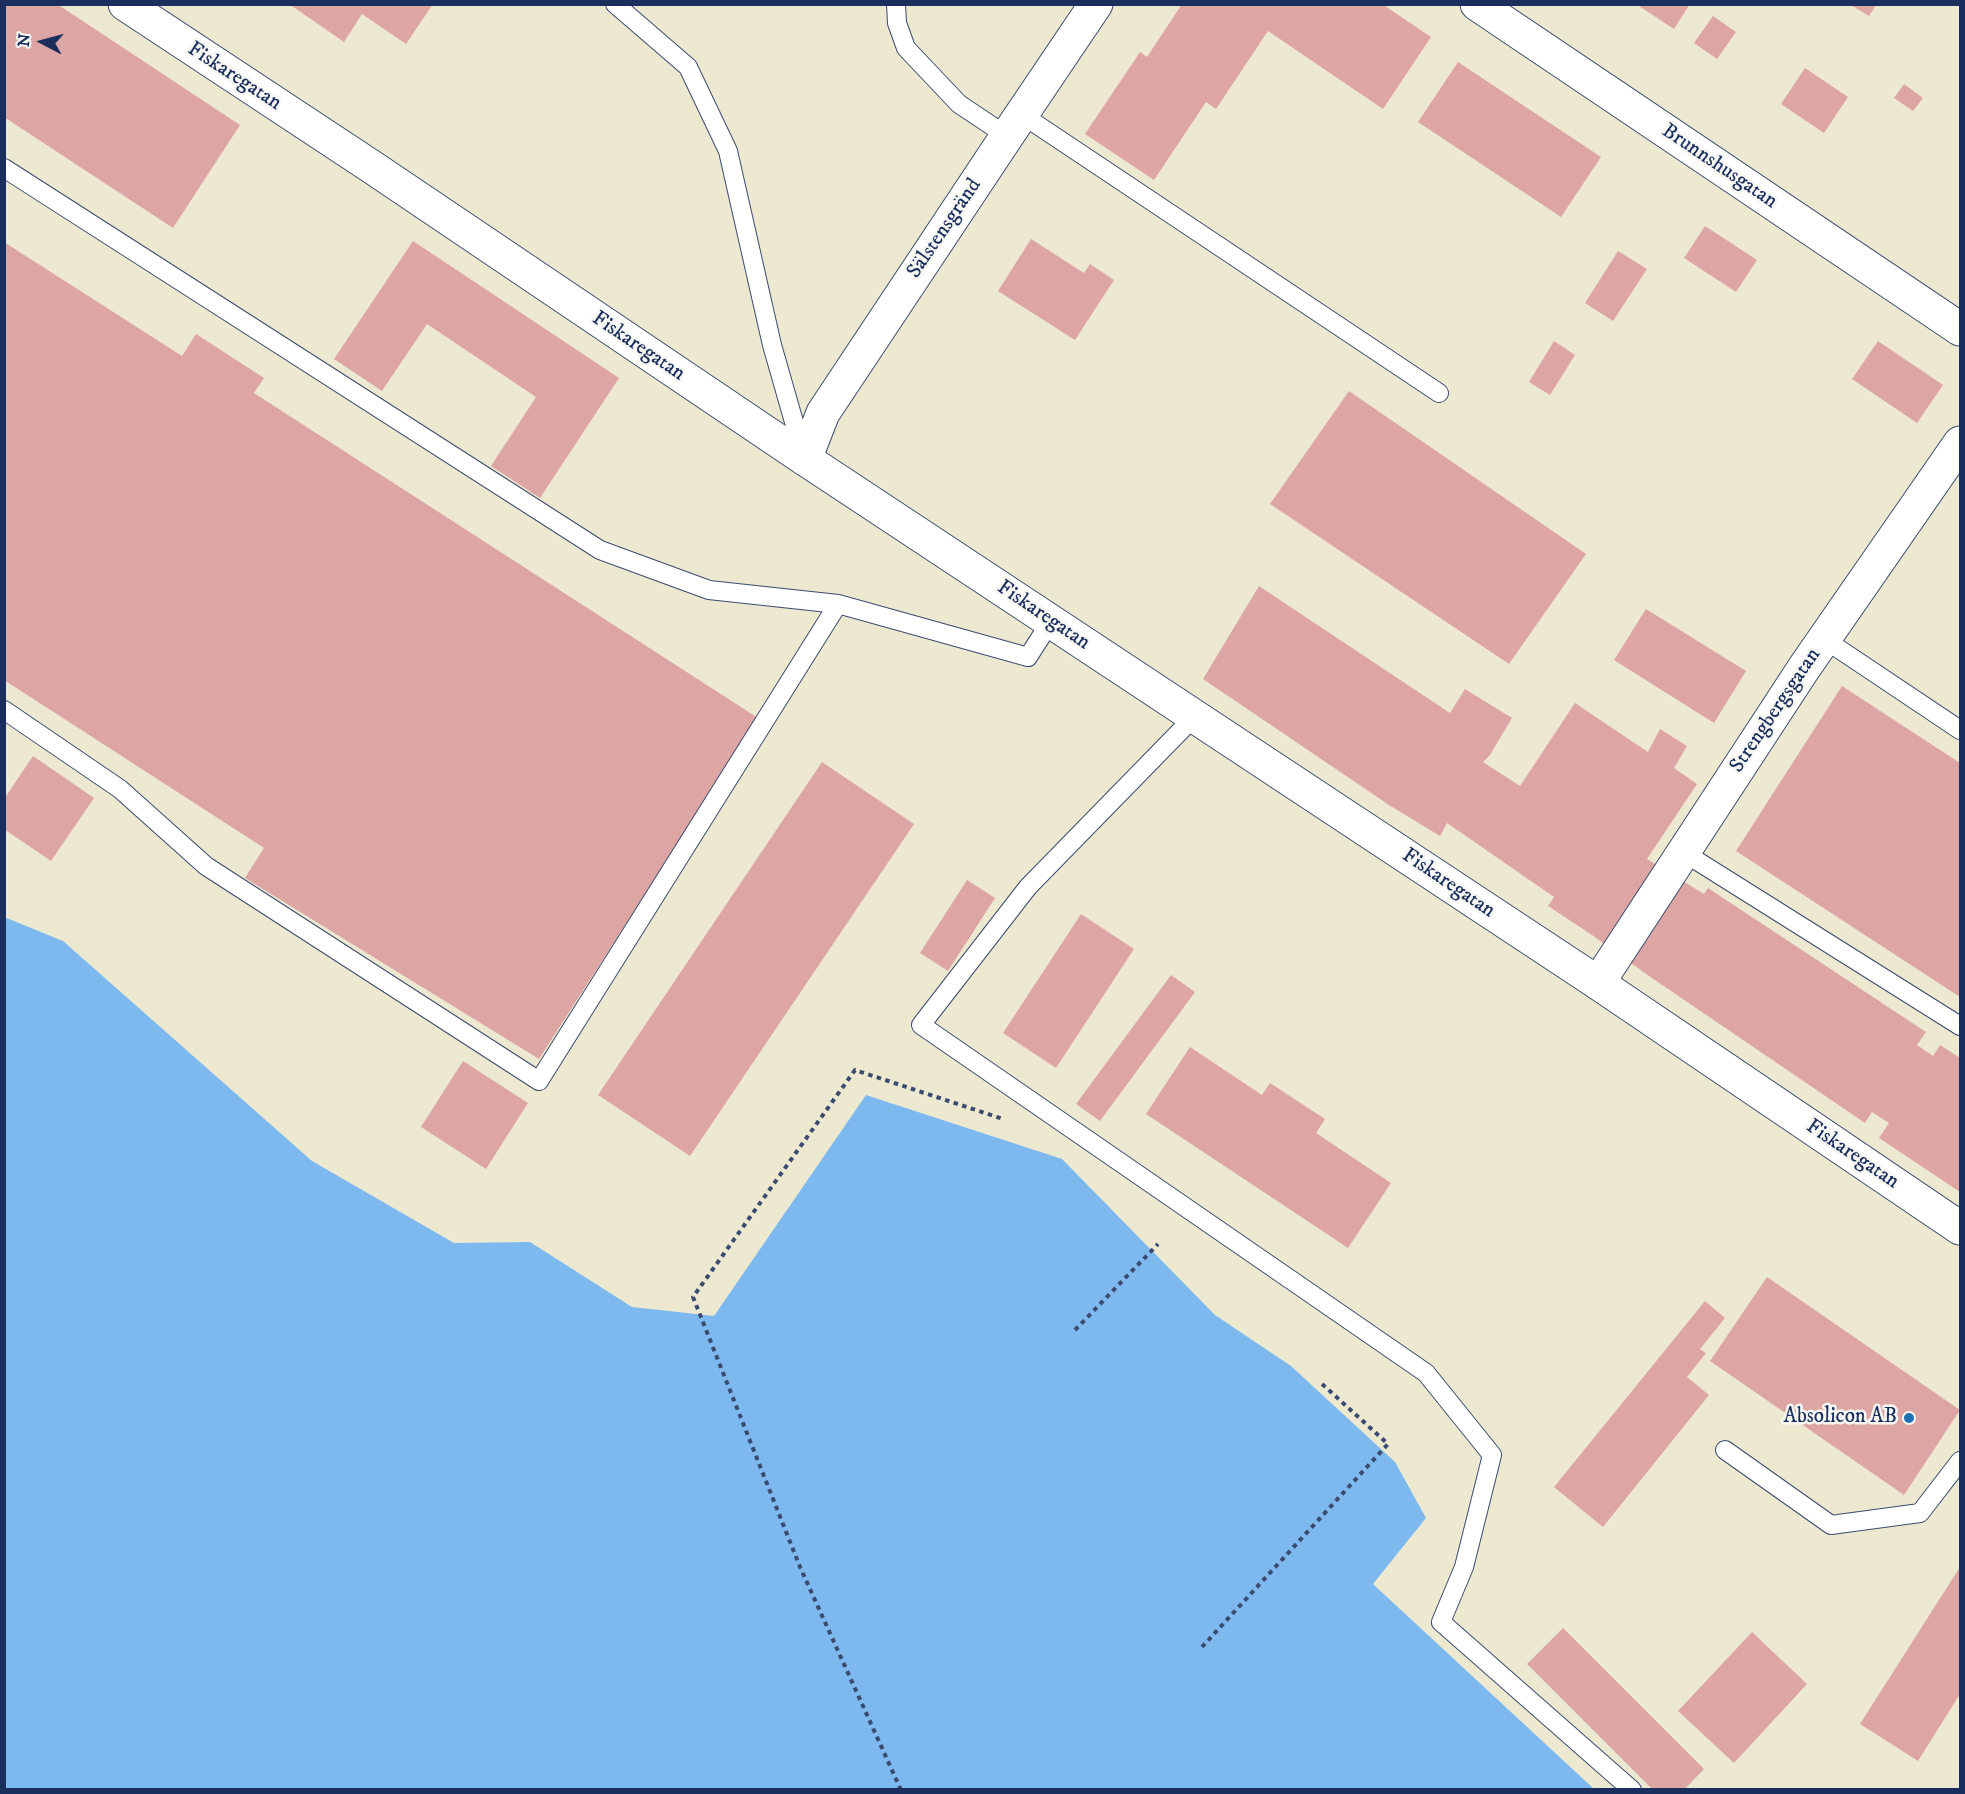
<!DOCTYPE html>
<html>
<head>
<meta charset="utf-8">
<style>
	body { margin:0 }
	#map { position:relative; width:1965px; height:1794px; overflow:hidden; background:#ede9d1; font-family:"IM FELL DW Pica",serif }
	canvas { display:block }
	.frame { position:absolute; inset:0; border:6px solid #1b2f5e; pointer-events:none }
	.north { position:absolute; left:12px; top:12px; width:60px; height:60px; -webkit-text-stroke:4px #f6f6f2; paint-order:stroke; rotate:276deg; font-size:16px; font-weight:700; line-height:24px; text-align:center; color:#1b2f5e }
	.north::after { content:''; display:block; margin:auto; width:21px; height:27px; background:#1b2f5e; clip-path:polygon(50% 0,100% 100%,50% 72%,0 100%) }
</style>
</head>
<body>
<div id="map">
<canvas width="1965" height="1794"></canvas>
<div class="frame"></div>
<div class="north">N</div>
</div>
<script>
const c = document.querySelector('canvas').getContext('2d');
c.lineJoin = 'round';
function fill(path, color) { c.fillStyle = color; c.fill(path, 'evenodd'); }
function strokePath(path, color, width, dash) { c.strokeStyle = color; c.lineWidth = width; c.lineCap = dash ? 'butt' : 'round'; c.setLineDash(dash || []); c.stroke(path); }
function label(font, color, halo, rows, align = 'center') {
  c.font = font + ' "IM FELL DW Pica",serif'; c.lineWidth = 5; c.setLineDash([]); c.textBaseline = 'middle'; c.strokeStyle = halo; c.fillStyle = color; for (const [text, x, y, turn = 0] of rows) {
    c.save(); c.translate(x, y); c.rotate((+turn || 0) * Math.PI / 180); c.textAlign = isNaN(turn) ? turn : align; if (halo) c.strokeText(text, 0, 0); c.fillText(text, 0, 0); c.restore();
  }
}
fill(new Path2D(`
	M4,917l59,24 249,220 142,82 76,-1 102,65 82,9 152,-221 196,64 153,156 76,51 104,96 31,56 -53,66 221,205h-1589z`), '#7db9ef');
fill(new Path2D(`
	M4,4h53l183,121 -67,103 -169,-111z
	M289,4h144l-27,40 -44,-30 -18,28z
	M1182,4h200l49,33 -48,72 -115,-78 -52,78 -10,-7 -52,78 -69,-46 55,-82 7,5z
	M1636,4h54l-16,25z
	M1851,5h25l-7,11z
	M1713,16l23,16 -19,27 -23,-16z
	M1458,62l143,95 -40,60 -143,-95z
	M1805,68l43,29 -24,36 -43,-29z
	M1904,84l19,14 -10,13 -19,-13z
	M1705,226l52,34 -21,32 -52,-34z
	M1031,239l53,34 6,-9 24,16 -39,60 -77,-49z
	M413,241l206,137 -79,120 -49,-32 45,-69 -109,-73 -45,67 -48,-32z
	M4,242l178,114 14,-22 68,44 -10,15 504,325 -219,341 -294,-181 19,-30 -260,-168z
	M1618,251l29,18 -34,52 -28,-18z
	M1554,341l21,14 -25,40 -21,-13z
	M1878,341l65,44 -26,38 -65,-44z
	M1349,391l237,163 -77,110 -239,-160z
	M1259,586l191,127 15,-24 47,29 -22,37 -7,7 37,24 55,-83 73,49 12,-23 27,17 -13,22 23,16 -50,75 57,35 4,-6 218,144 -9,13 16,11 7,-11 20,13v134l-81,-54 10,-15 -17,-11 -7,11 -216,-147 -57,-41 -44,-29 6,-9 -107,-74 -7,13 -51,-31 -186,-126z
	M1646,609l100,62 -32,52 -100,-63z
	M1842,686l118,77v234l-224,-146z
	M33,756l61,42 -43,63 -47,-32v-30z
	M822,762l92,62 -224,332 -92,-61z
	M967,880l28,18 -47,73 -28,-18z
	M1081,914l53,35 -78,119 -53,-35z
	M1171,975l24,17 -95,129 -24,-17z
	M1190,1047l72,48 8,-12 55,36 -9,14 75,50 -43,65 -202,-134z
	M463,1061l65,42 -42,66 -65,-42z
	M1767,1277l193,133 -56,85 -194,-134z
	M1705,1301l20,17 -25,31 6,4 -19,24 22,18 -106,132 -49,-40z
	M1960,1567v127l-42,67 -58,-37z
	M1563,1628l141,141 -20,21h-31l-126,-126z
	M1752,1632l55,52 -73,79 -56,-52z`), '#dda6a4');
const service = new Path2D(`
	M615,4l73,63 40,84 44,194 32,112
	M896,4l1,19 9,25 53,56 48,32
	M1021,114l418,279
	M4,168l596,382 109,40 129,14 190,53 23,-36
	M1824,639l136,91
	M4,710l116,79 86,77 333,215 299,-477
	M1195,716l-167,171 -107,138 505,348 66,82 -28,112 -23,55 191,168
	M1683,852l277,174
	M1725,1450l106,75 89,-12 40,-52`);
const minor = new Path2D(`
	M125,4l247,163 433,292 18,-46 184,-277 89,-132
	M1477,4l483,325
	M1598,983l206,-315 156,-225`);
const tertiary = new Path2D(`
	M805,459l793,524 362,245`);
strokePath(service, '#3a4b6f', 20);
strokePath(minor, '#3a4b6f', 35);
strokePath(tertiary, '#3a4b6f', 35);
strokePath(new Path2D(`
	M1075,1330l83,-86
	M1202,1647l186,-203 -67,-61
	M901,1790l-101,-223 -107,-270 162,-227 148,49`), '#3a4b6f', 4, [4.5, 4.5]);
strokePath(service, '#fff', 18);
strokePath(minor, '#fff', 33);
strokePath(tertiary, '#fff', 33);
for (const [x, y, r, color] of [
	[1909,1418,6,"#1f6fb2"]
]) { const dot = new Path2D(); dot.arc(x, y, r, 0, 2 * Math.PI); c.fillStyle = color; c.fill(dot); strokePath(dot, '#f6f6f2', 2); }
label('21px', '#1b2f5e', '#f6f6f2', [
	["Fiskaregatan",234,77,33],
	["Brunnshusgatan",1719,167,34],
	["Sälstensgränd",945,229,-56],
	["Fiskaregatan",638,347,34],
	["Fiskaregatan",1043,616,34],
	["Strengbergsgatan",1776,711,-56],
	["Fiskaregatan",1448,884,34],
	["Fiskaregatan",1852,1155,34]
]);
label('21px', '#1b2f5e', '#f6f6f2', [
	["Absolicon AB",1897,1418]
], 'right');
</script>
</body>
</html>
